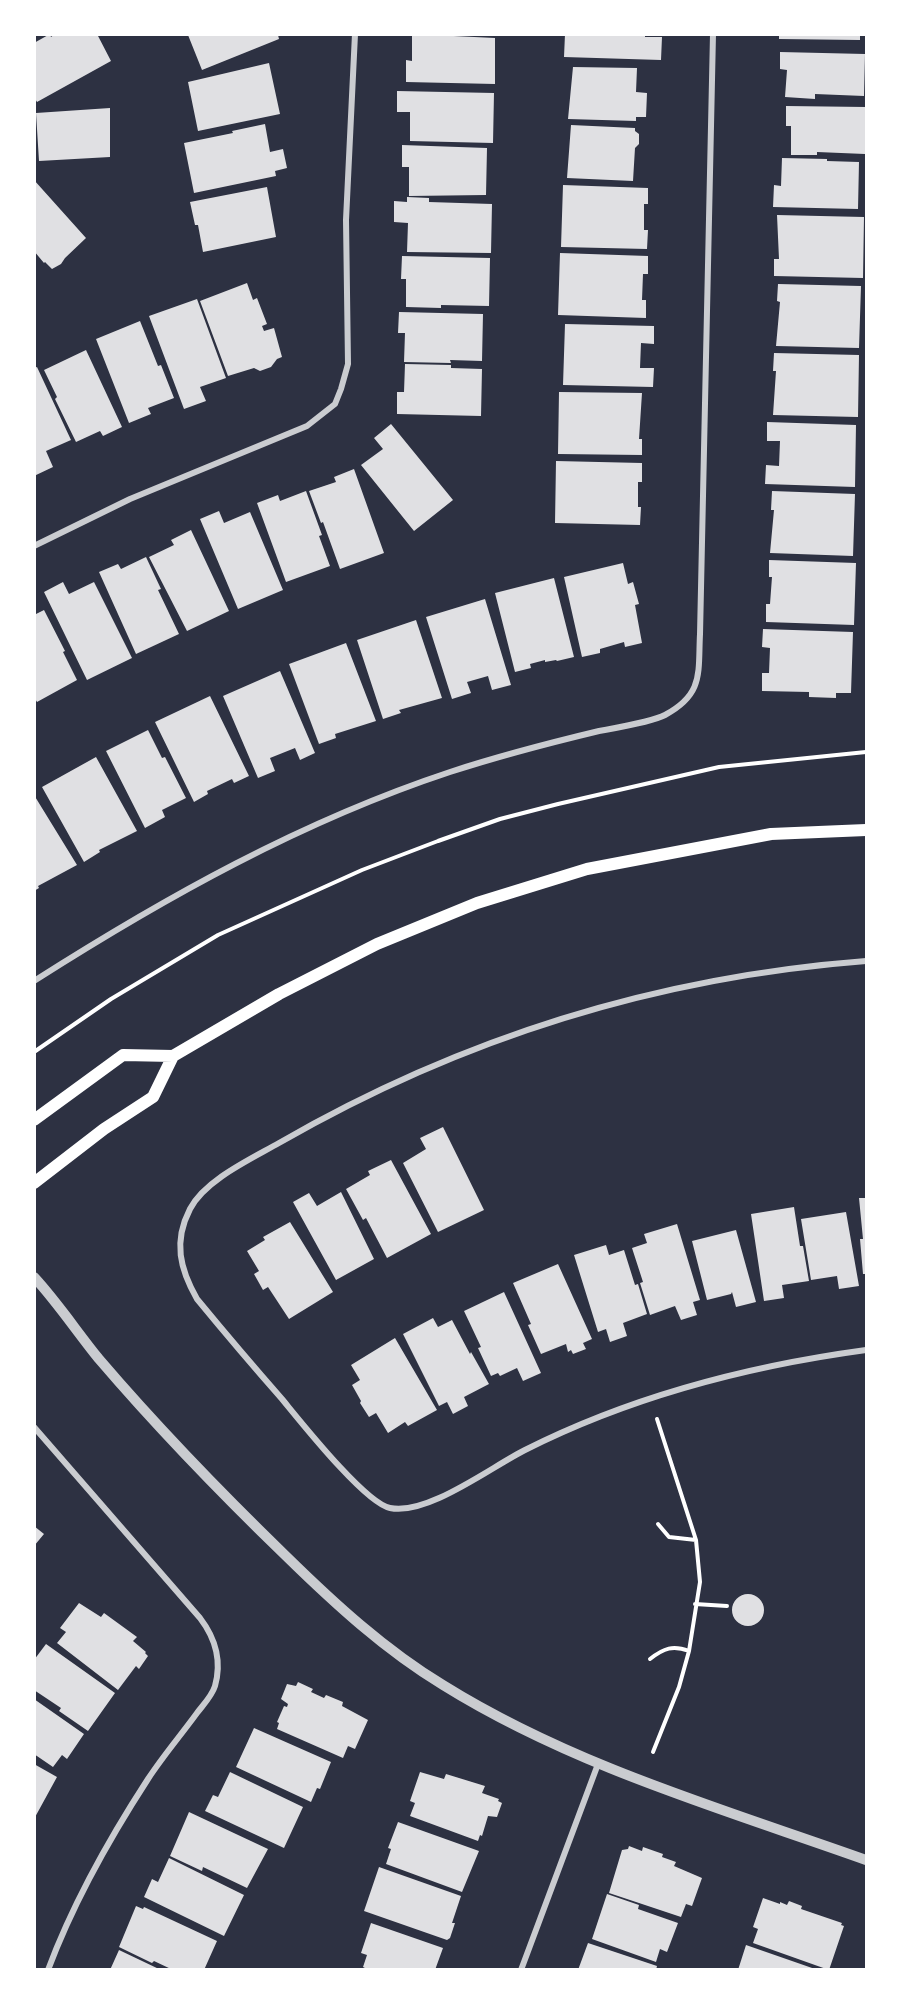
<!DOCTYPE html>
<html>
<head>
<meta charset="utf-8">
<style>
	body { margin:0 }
	#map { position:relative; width:901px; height:2004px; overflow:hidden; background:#2d3142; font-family:"Work Sans",sans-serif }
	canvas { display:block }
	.frame { position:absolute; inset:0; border:36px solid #fff; pointer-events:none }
</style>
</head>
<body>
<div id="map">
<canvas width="901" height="2004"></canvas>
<div class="frame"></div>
</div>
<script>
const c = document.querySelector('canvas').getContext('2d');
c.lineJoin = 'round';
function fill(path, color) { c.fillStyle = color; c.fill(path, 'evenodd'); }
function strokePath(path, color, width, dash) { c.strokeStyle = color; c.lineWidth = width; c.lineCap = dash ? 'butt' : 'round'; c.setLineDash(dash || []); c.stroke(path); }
fill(new Path2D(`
	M50,34l1,3 4,-3h42l14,27 -74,41 -3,-5v-54z
	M412,34l83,4v46l-89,-2v-22l6,1z
	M565,34h80v3h17l-1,23 -97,-3z
	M779,34h81v6l-81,-1z
	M188,35h90l1,4 -77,31z
	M780,52l85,2 -1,42 -49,-2v5l-30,-2 2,-27 -7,-1z
	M269,63l11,51 -82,17 -10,-49z
	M573,67l64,1 -1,24 11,1 -1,24h-10v4l-68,-2z
	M397,91l97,2 -1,50 -83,-2v-29h-13z
	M786,106l80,1 -1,47 -48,-2v3h-26v-29h-5z
	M110,108v49l-71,4 -3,-48z
	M265,124l5,28 13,-3 4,19 -12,3 1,5 -82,17 -10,-50 49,-10 -1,-2z
	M571,125l64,3v3l4,3v10l-4,4 -2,33 -66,-3z
	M402,145l85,3 -1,47 -77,1v-29h-7z
	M782,158l45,1v2l32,1 -1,47 -85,-2 1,-22 7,1z
	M34,180l52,58 -21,20 -4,6 -9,5 -7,-7 -1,1 -10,-12z
	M563,185l85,3v16h-4v26h4l-1,19 -86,-2z
	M267,187l9,50 -73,15 -5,-27h-3l-5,-23z
	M407,197l22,1v4l63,2 -1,49 -84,-1 1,-29 -14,-1v-21l13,1z
	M777,215l87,2 -1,61 -89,-2v-17h5z
	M560,253l88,3v18h-5l-1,26h4v18l-88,-3z
	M402,256l88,2 -1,48 -48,-1v3l-35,-1v-28h-5z
	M247,283l6,17 4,-2 10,26 -5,2 2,5 10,-3 8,29 -5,2 -6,8 -11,4 -6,-3 -26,8 -28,-75z
	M778,284l83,2 -2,62 -83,-2 4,-44 -3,-1z
	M197,299l29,79 -26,9 6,14 -22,8 -35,-93z
	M399,312l84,2 -1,47 -32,-1 1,3 -47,-1 1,-29h-7z
	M140,321l18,45 3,-1 13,33 -26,10 3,6 -22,9 -33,-84z
	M565,324l89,2v18l-13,-1 -1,25h14l-1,19 -90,-2z
	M86,350l36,77 -19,9 -3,-5 -24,11 -21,-43 2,-2 -13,-27z
	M774,353l85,2 -1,62 -85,-2 3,-44h-3z
	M405,364l46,1v3l31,1 -1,47 -84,-2v-22h7z
	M37,367l34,73 -25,11 7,16 -19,9v-108z
	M559,392l83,1 -3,46h3v16l-84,-1z
	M767,422l89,3 -1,62 -90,-3 1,-19 13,1 1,-25h-13z
	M391,424l62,76 -39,31 -53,-66 22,-16 -9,-11z
	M556,461l86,2v19h-4v25h3l-1,18 -85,-2z
	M354,469l30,84 -44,16 -17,-47 -2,1 -12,-32 27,-9 -2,-5z
	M306,491l16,44 -3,1 11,30 -44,16 -29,-79 21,-8 2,6z
	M772,491l83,3 -2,62 -83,-3 4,-43h-3z
	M219,511l5,12 26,-11 33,78 -45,19 -38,-90z
	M191,530l38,81 -42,20 -38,-74 25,-12 -3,-5z
	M146,557l15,32 -3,1 21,44 -43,20 -37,-82 19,-8 3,5z
	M769,560l87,3 -2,62 -88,-3v-18h4l2,-27h-3z
	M623,563l5,21 5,-2 6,22 -4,1 7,38 -17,4 -1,-5 -24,7v4l-18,4 -18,-80z
	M554,578l20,79 -17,4 -1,-1 -11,2v-2l-15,4 1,4 -16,4 -20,-79z
	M63,582l6,12 25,-12 38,76 -45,22 -43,-88z
	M485,599l26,86 -19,5 -4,-14 -21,6 4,11 -19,6 -26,-82z
	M44,610l21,41 -2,1 14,28 -40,22 -3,-5v-82z
	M416,620l26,78 -43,12 2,3 -18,6 -26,-79z
	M763,629l90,3 -2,61h-15v5l-27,-1v-5l-47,-1v-18h7l1,-25 -8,-1z
	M346,643l30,78 -41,13 1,4 -17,6 -30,-80z
	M280,671l35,82 -15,7 -5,-12 -25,10 5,13 -17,7 -35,-82z
	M210,696l39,80 -15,7 -2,-4 -25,12 1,3 -14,8 -39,-80z
	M148,730l14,28 3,-1 21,41 -24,12 3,7 -20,11 -39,-77z
	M96,757l41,74 -38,19 1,2 -16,10 -42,-75z
	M34,795l43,70 -39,21 1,2 -5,3z
	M443,1127l41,83 -46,22 -35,-69 23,-14 -6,-11z
	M391,1160l40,74 -44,24 -21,-40 -3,2 -17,-31 24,-14 -2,-4z
	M341,1192l33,67 -38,21 -43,-78 16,-9 8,13z
	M859,1198h7v76h-3l-3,-35h3z
	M794,1207l6,39h3l6,35 -27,4 2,13 -20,3 -13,-87z
	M846,1212l13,74 -20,3 -2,-13 -26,4 -10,-61z
	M290,1222l43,70 -44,27 -21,-32 -5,3 -9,-16 5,-3 -12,-20 18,-11 -2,-3z
	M677,1224l23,76 -7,2 4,13 -16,5 -6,-14 -25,9 -10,-32 3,-1 -11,-34 15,-5 -3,-9z
	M736,1230l20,72 -20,5 -4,-15 -1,2 -24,6 -15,-59z
	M606,1245l3,10 15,-5 11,35 3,-1 9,30 -24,9 4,13 -17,6 -4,-13 -8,3 -24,-77z
	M558,1264l34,75 -9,4 3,6 -13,5 -2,-4 -3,2 -2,-8 -25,10 -13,-29 3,-1 -18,-41z
	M504,1292l37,81 -18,8 -6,-13 -17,8 -2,-3 -7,3 -13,-28 3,-1 -17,-36z
	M433,1318l5,9 14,-7 18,34 1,-2 18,32 -25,13 4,9 -15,8 -6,-12 -8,4 -36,-72z
	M395,1338l42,72 -29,16 -3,-4 -17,11 -12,-20 -7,4 -9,-14 1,-2 -9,-16 8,-5 -9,-15z
	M34,1526l10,8 -10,12z
	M732 1610a16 16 0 1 1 32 0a16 16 0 1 1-32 0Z
	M79,1603l22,14 3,-4 33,24 -4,4 13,11 -1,1 3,3 -9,13 -3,-3 -18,24 -61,-47 9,-11 -6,-4z
	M46,1644l69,49 -27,38 -29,-20 2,-3 -27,-18v-30z
	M298,1682l15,7 -2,3 13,6 2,-3 17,7 -1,4 26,14 -13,29 -7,-3 -5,12 -66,-29 2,-6 -2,-1 7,-16 3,1 1,-3 -7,-5 6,-15 9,2z
	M34,1699l50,35 -17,25 -5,-4 -9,12 -19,-13z
	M254,1728l77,34 -11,27 -3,-1 -6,14 -75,-35z
	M34,1764l23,13 -23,42z
	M230,1772l73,35 -19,41 -79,-37 8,-16 5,2z
	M420,1772l24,7 2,-5 39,12 -3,7 17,6 -1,2 4,2 -5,14 -9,-1 -6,20 -2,-1 -2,6 -68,-25 5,-13 -5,-2z
	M189,1812l79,37 -21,39 -44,-21 -1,4 -32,-15z
	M398,1822l81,29 -17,41 -76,-28 5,-15 -3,-1z
	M629,1846l13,5 1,-4 20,7 -1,3 14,5 -2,4 28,12 -10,28 -6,-2 -5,13 -72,-24 13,-43 6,-1z
	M169,1858l75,37 -20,41 -80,-39 8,-18 6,3z
	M379,1867l82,29 -9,27h3l-5,15 -3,2 -83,-29z
	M607,1894l32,11 -1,4 40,14 -11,29 -7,-3 -4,13 -64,-23z
	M763,1898l17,6v-2l7,3 2,-4 13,5 -1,3 41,14 -1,2 3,1 -15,44 -76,-27 5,-14 -5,-2z
	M136,1906l7,3 1,-2 73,34 -13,29h-31l-19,-9 -2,2 -33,-16z
	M371,1923l72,25 -8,22h-66l-6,-3 4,-12 -6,-2z
	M588,1943l69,23 -1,4h-78z
	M746,1945l69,24v1h-77z
	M119,1950l42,20h-51z`), '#e0e0e3');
strokePath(new Path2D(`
	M34,1052l77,-53 107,-64 144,-65 76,-29 62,-22 58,-15 161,-37 147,-15
	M658,1524l11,13 27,3
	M695,1604l32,2
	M650,1659c14,-11 23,-14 39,-8
	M653,1752l26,-65 10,-36 11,-69 -4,-42 -39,-121`), '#fff', 4);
strokePath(new Path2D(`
	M34,546l96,-47 177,-73 28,-22 6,-15 7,-25 -2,-144 9,-186
	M866,961c-210,16 -403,76 -587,182 -28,16 -74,37 -89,66 -17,33 -10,60 7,90 28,34 56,67 85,100 19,23 83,104 108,109 37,8 101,-41 135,-58 107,-54 223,-84 341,-100
	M34,981c132,-84 268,-160 416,-209 49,-16 99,-29 149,-41 16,-3 53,-9 66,-16 39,-21 33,-42 35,-81l13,-600
	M34,1427l166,191c16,21 22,43 15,68 -3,10 -12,19 -18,27 -16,22 -34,43 -49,66 -39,60 -75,124 -100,191
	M521,1970l77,-206`), '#caccd0', 6);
strokePath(new Path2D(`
	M34,1277c24,26 43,55 65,82 59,69 122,134 187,197 48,47 99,94 157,129 130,81 280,124 423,175`), '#caccd0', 10);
strokePath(new Path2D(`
	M173,1056l106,-62 98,-50 100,-41 110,-34 184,-35 95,-4
	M34,1120l89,-65 50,1
	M34,1183l70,-54 49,-32 20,-41`), '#fff', 12);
</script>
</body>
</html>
